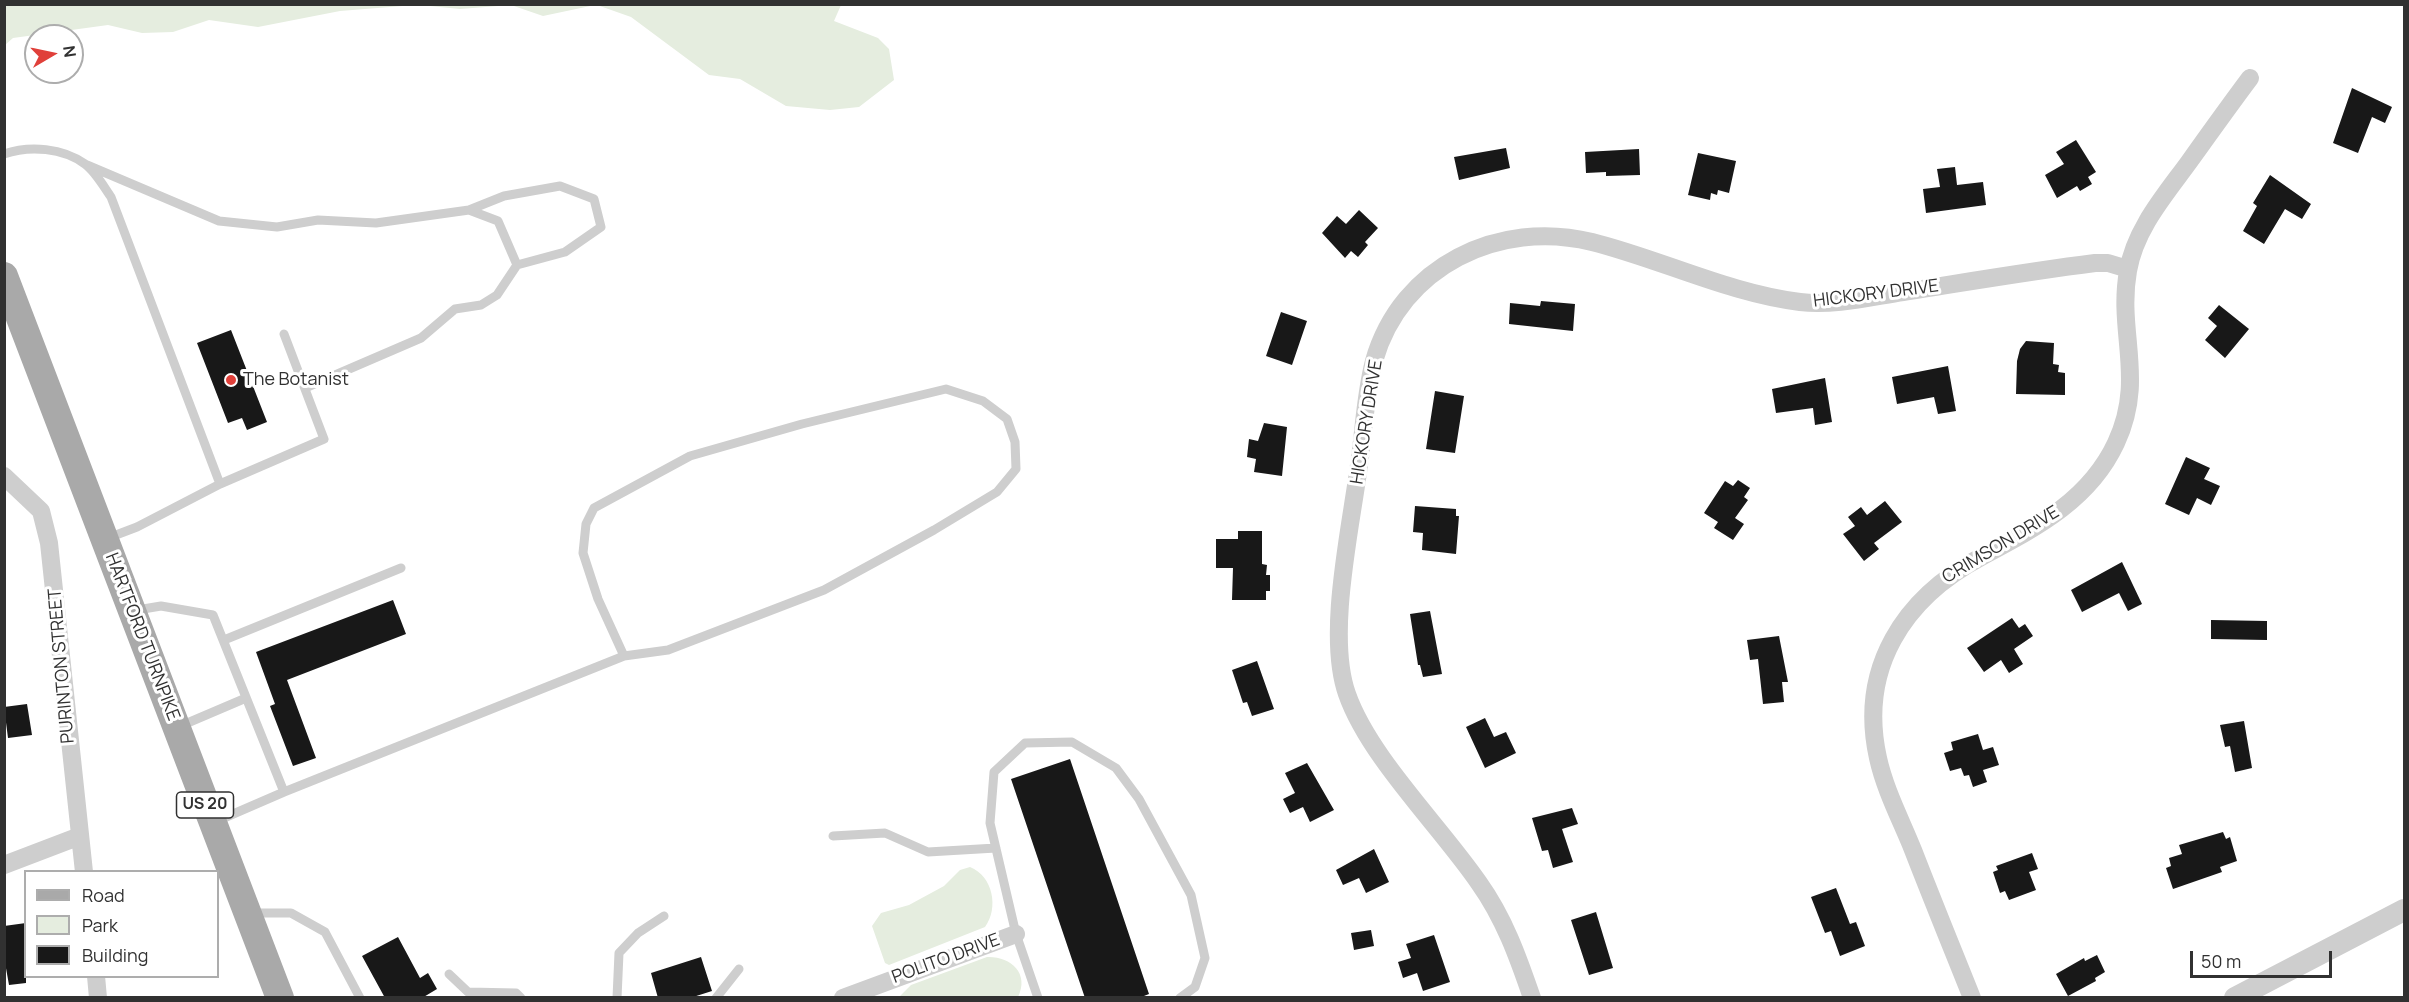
<!DOCTYPE html>
<html>
<head>
<meta charset="utf-8">
<style>
	body { margin:0 }
	#map { position:relative; width:2409px; height:1002px; overflow:hidden; background:#fff; font-family:Manrope,sans-serif }
	canvas { display:block }
	.frame { position:absolute; inset:0; border:6px solid #313131; pointer-events:none }
	.legend { position:absolute; left:24px; top:870px; width:195px; height:108px; box-sizing:border-box; background:#fff; border:2px solid #adadad; margin:0; padding:8px 10px; list-style:none; font-size:18px; color:#313131 }
	.legend li { display:flex; align-items:center; gap:12px; height:30px }
	.legend b { width:30px; border:2px solid #adadad }
	.north { position:absolute; left:24px; top:24px; width:60px; height:60px; box-sizing:border-box; background:#fff; border:2px solid #adadad; border-radius:50%; rotate:81deg; font-size:16px; font-weight:700; line-height:24px; text-align:center; color:#313131 }
	.north::after { content:''; display:block; margin:auto; width:21px; height:27px; background:#e0403a; clip-path:polygon(50% 0,100% 100%,50% 72%,0 100%) }
	.scale { position:absolute; left:2190px; top:951px; width:142px; height:27px; box-sizing:border-box; border:3px solid #313131; border-top:0; padding-left:8px; font-size:18px; line-height:21px; white-space:nowrap; color:#313131; -webkit-text-stroke:4px #fff; paint-order:stroke }
</style>
</head>
<body>
<div id="map">
<canvas width="2409" height="1002"></canvas>
<div class="frame"></div>
<ul class="legend">
<li><b style="height:8px;background:#a9a9a9"></b>Road</li>
<li><b style="height:16px;background:#e5eddf"></b>Park</li>
<li><b style="height:16px;background:#181818"></b>Building</li>
</ul>
<div class="north">N</div>
<div class="scale">50 m</div>
</div>
<script>
const c = document.querySelector('canvas').getContext('2d');
c.lineJoin = 'round';
function fill(path, color) { c.fillStyle = color; c.fill(path, 'evenodd'); }
function strokePath(path, color, width, dash) { c.strokeStyle = color; c.lineWidth = width; c.lineCap = dash ? 'butt' : 'round'; c.setLineDash(dash || []); c.stroke(path); }
function label(font, color, halo, rows, align = 'center') {
  c.font = font + ' Manrope,sans-serif'; c.lineWidth = 6; c.setLineDash([]); c.textBaseline = 'middle'; c.strokeStyle = halo; c.fillStyle = color; for (const [text, x, y, turn = 0] of rows) {
    c.save(); c.translate(x, y); c.rotate((+turn || 0) * Math.PI / 180); c.textAlign = isNaN(turn) ? turn : align; if (halo) c.strokeText(text, 0, 0); c.fillText(text, 0, 0); c.restore();
  }
}
fill(new Path2D(`
	M5,4h410v1l-75,6 -82,16 -49,-7 -36,12 -31,1 -34,-8 -95,13 -8,7z
	M420,5h175l-52,11 -32,-11 -51,4z
	M597,5h244l-7,16 44,17 11,11 5,31 -35,27 -29,3 -44,-4 -46,-27 -31,-4 -78,-58z
	M970,867c23,9 29,41 15,60l-96,38 -4,-2 -13,-37 9,-13 28,-8 35,-19 16,-16z
	M987,957c23,-1 43,16 31,40h-119l12,-12z`), '#e5eddf');
fill(new Path2D(`
	M2352,88l40,19 -7,16 -13,-6 -14,36 -25,-10z
	M2076,140l20,32 -8,5 4,7 -12,7 -3,-5 -20,12 -12,-23 19,-11 -8,-12z
	M1506,148l4,20 -51,12 -5,-23z
	M1639,149l1,26 -34,1v-4l-20,1 -1,-21z
	M1698,153l38,8 -7,32 -11,-3 -1,5 -6,-2 -1,7 -22,-5z
	M1955,167l2,18 26,-3 3,23 -60,8 -3,-24 17,-2 -3,-18z
	M2270,175l41,29 -9,15 -17,-10 -21,35 -21,-13 14,-25 -4,-3z
	M1359,210l19,18 -13,14 3,3 -10,12 -7,-6 -6,7 -23,-25 15,-17 9,8z
	M1541,301l34,3 -2,27 -64,-7 1,-21 30,3z
	M2219,305l30,24 -24,29 -20,-18 12,-14 -9,-8z
	M1281,312l26,9 -15,44 -26,-9z
	M231,330l36,92 -20,8 -5,-12 -14,5 -31,-80z
	M2026,341l28,2 -1,21 6,1 -1,7 7,1v22l-49,-1 1,-33 3,-12z
	M1948,366l8,45 -18,3 -4,-17 -37,7 -5,-27z
	M1825,378l7,44 -17,3 -2,-17 -37,5 -4,-24z
	M1435,391l29,5 -9,57 -29,-4z
	M1264,423l23,4 -5,49 -28,-4 2,-13 -9,-2 2,-18 9,2z
	M2186,457l24,11 -6,11 16,7 -9,19 -14,-7 -8,17 -24,-11z
	M1738,480l12,8 -6,9 4,3 -13,18 9,6 -11,16 -19,-12 4,-6 -14,-9 21,-32 8,5z
	M1885,501l17,21 -28,21 5,6 -15,12 -21,-27 12,-8 -7,-9 13,-10 6,8z
	M1415,506l41,3v7h3l-3,38 -34,-4 1,-17 -10,-1z
	M1238,531h24v33l5,1 -1,10h4v16h-4v9h-34l1,-32h-17v-29h22z
	M2122,562l20,42 -14,7 -9,-18 -37,19 -11,-22z
	M393,600l13,34 -119,46 29,78 -23,8 -23,-60 5,-2 -19,-52z
	M1430,611l12,63 -19,3 -3,-12h-2l-8,-51z
	M2012,618l7,10 6,-4 8,12 -19,13 9,15 -14,9 -8,-13 -17,12 -17,-24z
	M2211,620l56,1v19l-56,-1z
	M1779,636l9,46h-6l2,20 -21,2 -5,-45 -8,1 -3,-20z
	M1257,661l17,48 -22,7 -5,-14 -4,1 -11,-33z
	M27,704l5,31 -24,3 -4,-31z
	M1485,718l9,19 12,-5 10,21 -31,15 -19,-41z
	M2244,721l8,47 -17,4 -5,-26 -5,1 -5,-22z
	M1978,734l5,16 10,-3 6,18 -16,5 4,12 -14,5 -4,-12 -5,1 -3,-8 -11,3 -6,-18 9,-3 -2,-8z
	M1070,759l79,235 -10,4h-54l-74,-219z
	M1307,763l27,47 -24,12 -7,-15 -13,6 -7,-14 12,-6 -10,-20z
	M1572,808l6,16 -16,5 11,33 -20,6 -5,-18 -6,1 -10,-33z
	M2223,832l3,7 4,-2 7,24 -17,6 2,5 -49,17 -7,-21 5,-2 -2,-8 13,-4 -3,-9z
	M1374,849l15,33 -23,11 -7,-15 -16,7 -7,-15z
	M2032,853l6,16 -9,3 7,18 -27,10 -4,-9 -5,2 -7,-21 5,-2 -2,-4z
	M1836,888l14,36 6,-2 9,24 -25,10 -9,-25 -6,2 -14,-36z
	M1596,912l17,56 -24,7 -18,-55z
	M26,923v60l-17,2 -5,-28v-31z
	M1371,930l3,16 -20,4 -3,-17z
	M1434,935l16,47 -27,9 -6,-18 -14,5 -5,-16 13,-4 -5,-14z
	M398,937l22,41 8,-5 9,16 -15,9h-37l-23,-42z
	M2097,955l8,17 -10,6 1,3 -28,15 -12,-22 28,-16 1,3z
	M701,957l11,34 -22,7h-32l-7,-25z`), '#181818');
strokePath(new Path2D(`
	M4,154c26,-9 59,-6 81,10 10,7 19,23 26,33l109,287 -83,43 -29,11
	M87,165l132,56 58,6 41,-7 58,3 93,-13 29,11 19,44 48,-13 36,-25 -7,-28 -34,-13 -56,10 -35,14
	M305,388l116,-50 34,-29 26,-4 16,-10 20,-30
	M220,484l104,-45 -40,-105
	M137,610l24,-4 52,9 71,177 -67,29
	M224,640l177,-72
	M178,727l68,-29
	M284,792l340,-136 44,-6 156,-60 110,-60 63,-38 19,-23 -1,-27 -8,-23 -24,-18 -37,-12 -144,35 -112,32 -96,52 -8,16 -3,29 15,46 26,57
	M833,836l52,-3 43,19 68,-4
	M252,913h39l34,19 35,66
	M449,974l19,18 48,1 5,5
	M617,998l2,-45 19,-20 26,-17
	M716,998l23,-29
	M1038,998l-22,-64 -26,-111 4,-51 31,-29 47,-1 44,26 23,31 52,96 14,63 -10,29 -15,11`), '#cecece', 9);
strokePath(new Path2D(`
	M4,476l37,35 8,32 35,329
	M4,865l76,-29
	M96,976l2,22
	M843,998l173,-64
	M1532,998c-14,-41 -28,-80 -53,-115 -39,-57 -110,-126 -132,-189 -21,-59 4,-167 12,-229 5,-34 6,-70 15,-104 27,-95 125,-142 218,-119 68,17 139,52 208,60 34,4 70,-5 103,-10 64,-10 128,-21 192,-29h13l20,6
	M1972,998c-20,-50 -40,-99 -59,-148 -12,-30 -28,-60 -35,-92 -20,-90 26,-160 103,-201 54,-29 108,-56 135,-114 30,-64 1,-110 12,-172 7,-42 37,-76 61,-109 20,-28 40,-56 61,-84`), '#cecece', 18);
strokePath(new Path2D(`
	M2235,998l169,-88`), '#cecece', 22);
strokePath(new Path2D(`
	M4,276l276,722`), '#a9a9a9', 28);
for (const [x, y, r, color] of [
	[231,380,6,"#e0403a"]
]) { const dot = new Path2D(); dot.arc(x, y, r, 0, 2 * Math.PI); c.fillStyle = color; c.fill(dot); strokePath(dot, '#fff', 2); }
for (const [x, y, w] of [
	[205,805,57]
]) { const box = new Path2D(); box.roundRect(x - w / 2, y - 13, w, 26, 4.5); c.fillStyle = '#fff'; c.fill(box); strokePath(box, '#313131', 1.5); }
label('bold 16px', '#313131', null, [
	["US 20",205,805]
]);
label('18px', '#313131', '#fff', [
	["HICKORY DRIVE",1876,294,-7],
	["HICKORY DRIVE",1367,422,-81],
	["CRIMSON DRIVE",2001,545,-31],
	["HARTFORD TURNPIKE",142,637,69],
	["PURINTON STREET",62,666,-95],
	["POLITO DRIVE",946,959,-20]
]);
label('18px', '#313131', '#fff', [
	["The Botanist",243,380]
], 'left');
</script>
</body>
</html>
